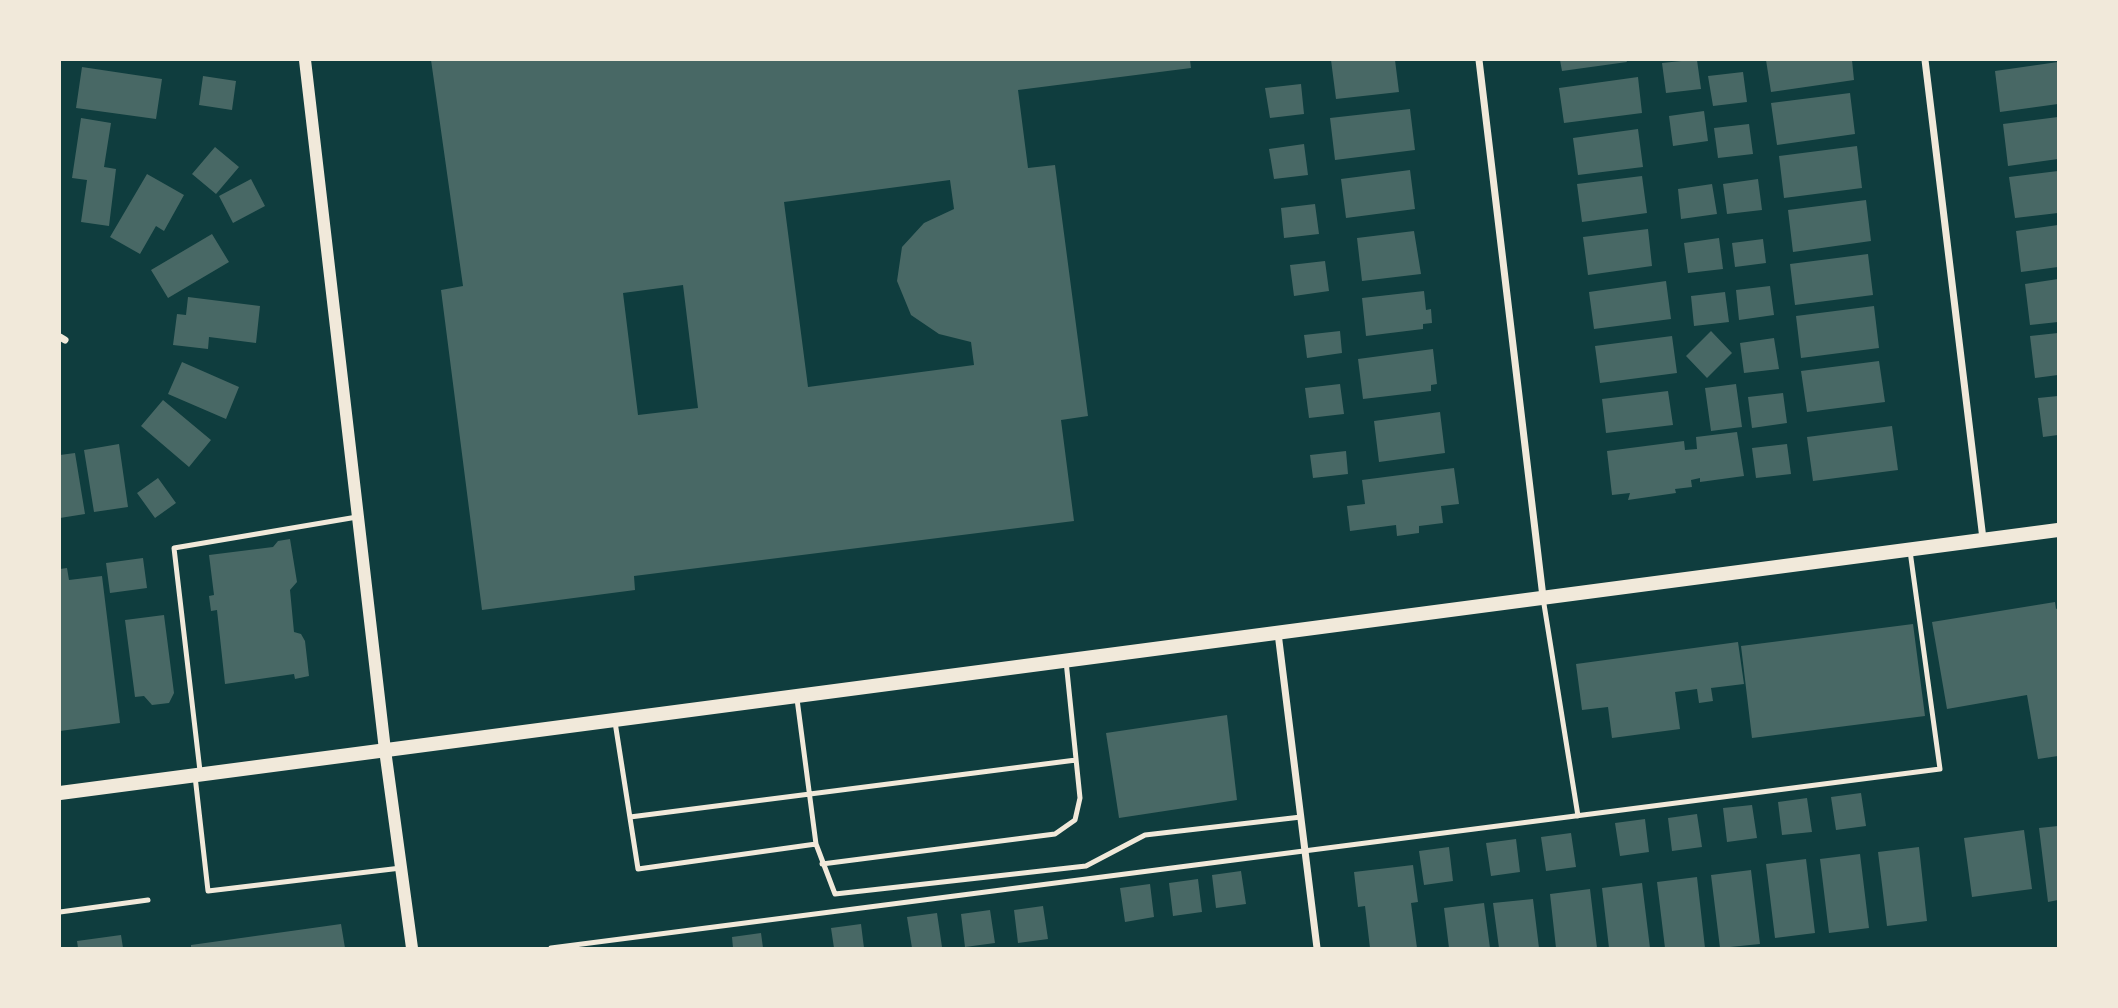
<!DOCTYPE html>
<html>
<head>
<meta charset="utf-8">
<style>
	body { margin:0 }
	#map { position:relative; width:2118px; height:1008px; overflow:hidden; background:#0f3d3e; font-family:"Noto Sans",sans-serif }
	canvas { display:block }
	.frame { position:absolute; inset:0; border:61px solid #f1e9da; pointer-events:none }
</style>
</head>
<body>
<div id="map">
<canvas width="2118" height="1008"></canvas>
<div class="frame"></div>
</div>
<script>
const c = document.querySelector('canvas').getContext('2d');
c.lineJoin = 'round';
function fill(path, color) { c.fillStyle = color; c.fill(path, 'evenodd'); }
function strokePath(path, color, width, dash) { c.strokeStyle = color; c.lineWidth = width; c.lineCap = dash ? 'butt' : 'round'; c.setLineDash(dash || []); c.stroke(path); }
fill(new Path2D(`
	M431,60h759l1,8 -173,22 10,78 27,-3 33,251 -27,4 13,101 -440,55 1,14 -153,20 -41,-320 22,-4zM950,180l4,29 -30,14 -22,24 -5,34 14,34 28,19 32,8 3,23 -166,22 -24,-185zM683,285l15,123 -60,7 -15,-122z
	M1331,60h64l4,32 -63,7z
	M1560,60h66l1,2 -65,9z
	M1691,60h6l4,29 -35,4 -4,-30z
	M1766,60h86l2,20 -83,12z
	M2058,62v42l-58,8 -5,-41z
	M82,67l80,12 -6,40 -80,-11z
	M1743,72l4,30 -34,4 -5,-30z
	M203,76l33,5 -4,29 -33,-5z
	M1638,77l4,36 -78,10 -5,-35z
	M1301,84l3,30 -34,4 -5,-30z
	M1850,93l5,41 -78,11 -6,-42z
	M1410,109l5,41 -80,10 -5,-42z
	M1704,111l4,30 -35,5 -4,-30z
	M2058,117v42l-50,7 -5,-42z
	M81,118l30,5 -7,44 12,2 -7,57 -28,-4 6,-42 -15,-2z
	M1749,124l4,30 -35,4 -4,-30z
	M1638,129l5,38 -65,8 -5,-37z
	M1304,144l4,31 -34,4 -5,-30z
	M1857,146l5,42 -78,10 -5,-42z
	M215,147l24,20 -23,27 -24,-20z
	M1410,170l5,39 -69,9 -5,-39z
	M2058,171v42l-43,5 -6,-41z
	M147,174l37,21 -20,36 -8,-5 -16,28 -30,-17z
	M1642,176l5,37 -65,9 -5,-38z
	M251,179l14,27 -32,17 -14,-27z
	M1758,179l4,31 -35,4 -4,-30z
	M1712,184l5,30 -36,5 -3,-30z
	M1866,200l5,41 -78,11 -5,-42z
	M1315,204l4,30 -35,4 -3,-30z
	M2058,225v42l-37,5 -5,-41z
	M1648,229l4,37 -64,9 -5,-38z
	M1414,231l7,43 -59,7 -5,-43z
	M212,234l17,28 -61,36 -17,-28z
	M1719,238l4,31 -35,4 -4,-30z
	M1763,239l3,24 -31,4 -3,-24z
	M1868,254l5,41 -78,10 -5,-41z
	M1325,261l4,30 -35,5 -4,-31z
	M2058,279v43l-28,3 -5,-41z
	M1666,281l5,38 -77,10 -5,-37z
	M1770,286l4,29 -35,5 -3,-30z
	M1424,291l2,19 5,-1 1,14 -9,1v5l-57,7 -4,-38z
	M1725,292l4,30 -35,4 -3,-30z
	M188,297l72,9 -4,37 -47,-6 -1,12 -35,-4 4,-31 9,1z
	M1874,306l5,42 -78,10 -5,-42z
	M1340,331l2,22 -35,5 -3,-23z
	M1711,331l21,22 -25,25 -21,-22z
	M2058,333v42l-23,3 -5,-42z
	M1672,336l5,37 -77,10 -5,-37z
	M1774,338l5,31 -35,4 -4,-30z
	M1433,349l4,35 -6,1v6l-68,8 -5,-40z
	M1879,361l6,41 -78,10 -6,-41z
	M182,362l57,25 -13,32 -58,-25z
	M1340,384l4,30 -35,4 -4,-30z
	M1736,384l6,43 -31,4 -6,-43z
	M1668,391l5,34 -67,8 -4,-34z
	M1783,393l4,30 -35,5 -4,-31z
	M2058,396v39l-15,2 -5,-39z
	M163,400l48,40 -22,27 -48,-41z
	M1440,412l5,41 -66,9 -5,-41z
	M1892,426l6,44 -85,11 -6,-44z
	M1737,432l7,44 -44,6v-4l-9,2 1,7 -17,2 1,4 -48,7 2,-7 -18,2 -5,-44 77,-10 1,9 12,-1 -1,-12z
	M119,444l9,63 -34,5 -10,-62z
	M1787,444l4,30 -35,4 -4,-30z
	M1346,451l2,23 -35,4 -3,-23z
	M75,453l10,61 -25,4v-63z
	M1454,468l5,36 -18,2 2,17 -24,3v7l-22,3 -1,-11 -46,6 -3,-25 18,-2 -3,-24z
	M158,478l18,25 -21,15 -18,-25z
	M290,539l7,43 -7,8 4,42 7,2 4,7 4,35 -14,3 -1,-5 -69,10 -8,-74 -6,1 -2,-15 5,-1 -5,-40 64,-8 5,-6z
	M143,558l4,30 -37,5 -4,-30z
	M67,568l2,12 33,-4 18,147 -60,8v-162z
	M2055,602l1,7 2,-1v148l-20,3 -11,-64 -80,14 -15,-87z
	M164,615l10,78 -5,10 -17,2 -8,-9 -9,1 -10,-77z
	M1913,624l12,92 -173,22 -11,-92z
	M1738,642l6,42 -33,4 2,13 -14,2 -2,-14 -22,3 5,37 -68,9 -4,-31 -26,3 -6,-46z
	M1227,715l10,85 -118,18 -13,-85z
	M1861,793l5,33 -30,4 -5,-33z
	M1807,798l5,34 -30,3 -4,-33z
	M1752,805l5,33 -30,4 -4,-34z
	M1697,814l5,33 -30,4 -4,-33z
	M1645,819l4,33 -29,4 -5,-33z
	M2058,826v74l-10,2 -9,-74z
	M2024,830l8,59 -60,8 -8,-59z
	M1571,833l5,34 -30,4 -5,-34z
	M1516,839l4,33 -29,4 -5,-33z
	M1449,847l4,34 -29,4 -5,-34z
	M1919,847l8,74 -40,5 -9,-74z
	M1860,854l9,74 -40,5 -9,-74z
	M1806,859l9,74 -40,5 -9,-74z
	M1413,865l5,37 -7,1 6,45h-47l-5,-42 -7,1 -4,-35z
	M1751,870l9,74 -40,4 -9,-73z
	M1241,871l5,33 -30,4 -4,-33z
	M1697,877l8,71h-40l-8,-66z
	M1198,879l4,33 -29,4 -4,-33z
	M1642,883l8,65h-41l-7,-60z
	M1150,884l4,33 -29,5 -5,-34z
	M1590,889l7,59h-41l-6,-54z
	M1533,899l6,49h-40l-6,-45z
	M1484,903l6,45h-41l-5,-40z
	M1043,906l5,33 -30,4 -4,-33z
	M990,910l5,33 -30,4 -4,-33z
	M937,913l5,34 -30,1 -5,-31z
	M341,924l4,24h-154v-3z
	M861,924l3,24h-30l-3,-20z
	M761,933l2,15h-30l-1,-11z
	M121,935l2,13h-45l-1,-7z`), '#486865');
strokePath(new Path2D(`
	M1543,598l35,218
	M797,699l19,145 19,50 251,-28 59,-31 156,-18
	M615,722l23,147 178,-25
	M200,771l-26,-223 183,-31
	M195,776l13,115 193,-23
	M630,817l446,-57
	M822,864l233,-30 20,-14 5,-22 -14,-137
	M60,912l88,-12
	M551,948l1389,-179 -30,-218`), '#f1e9da', 5);
strokePath(new Path2D(`
	M1479,60l64,537
	M1925,60l58,479
	M60,337l5,3
	M1278,633l39,315`), '#f1e9da', 7);
strokePath(new Path2D(`
	M305,60l80,690 27,198`), '#f1e9da', 12);
strokePath(new Path2D(`
	M60,793l1998,-263`), '#f1e9da', 14);
</script>
</body>
</html>
